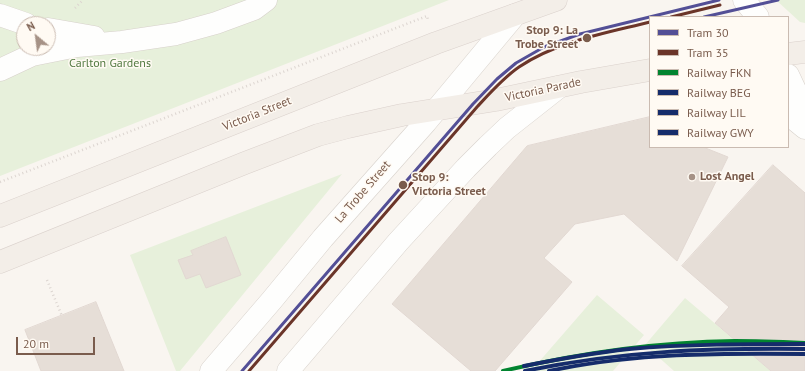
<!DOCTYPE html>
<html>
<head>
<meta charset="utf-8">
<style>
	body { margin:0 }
	#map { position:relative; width:805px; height:371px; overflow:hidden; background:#f9f5f0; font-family:"PT Sans",sans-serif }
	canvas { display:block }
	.legend { position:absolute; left:649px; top:16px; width:140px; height:132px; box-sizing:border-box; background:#fffaf3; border:1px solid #cabbb1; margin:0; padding:5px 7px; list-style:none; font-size:12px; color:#7a5c4d }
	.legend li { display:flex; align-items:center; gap:8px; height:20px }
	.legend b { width:20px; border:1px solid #cabbb1 }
	.north { position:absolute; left:16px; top:16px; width:40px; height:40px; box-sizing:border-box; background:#fffaf3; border:1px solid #cabbb1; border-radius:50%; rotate:331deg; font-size:11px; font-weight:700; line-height:16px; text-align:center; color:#7a5c4d }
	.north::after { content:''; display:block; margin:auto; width:14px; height:18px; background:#a69286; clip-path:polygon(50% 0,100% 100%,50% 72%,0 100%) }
	.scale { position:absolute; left:16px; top:337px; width:79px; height:18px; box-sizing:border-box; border:2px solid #7a5c4d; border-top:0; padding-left:5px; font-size:12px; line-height:14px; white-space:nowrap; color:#7a5c4d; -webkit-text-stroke:3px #fffaf3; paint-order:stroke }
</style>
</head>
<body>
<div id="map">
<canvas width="805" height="371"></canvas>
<ul class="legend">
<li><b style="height:5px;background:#534f96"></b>Tram 30</li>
<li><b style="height:5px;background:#6b3529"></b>Tram 35</li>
<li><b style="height:5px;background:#028430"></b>Railway FKN</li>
<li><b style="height:5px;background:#152c6b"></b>Railway BEG</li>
<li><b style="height:5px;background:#152c6b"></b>Railway LIL</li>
<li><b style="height:5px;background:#152c6b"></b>Railway GWY</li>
</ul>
<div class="north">N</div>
<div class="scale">20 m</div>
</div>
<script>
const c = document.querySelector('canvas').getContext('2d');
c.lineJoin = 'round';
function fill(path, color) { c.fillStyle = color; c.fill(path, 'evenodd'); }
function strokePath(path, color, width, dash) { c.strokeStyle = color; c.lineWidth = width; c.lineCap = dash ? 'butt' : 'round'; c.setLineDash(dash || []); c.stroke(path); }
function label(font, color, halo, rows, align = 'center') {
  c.font = font + ' "PT Sans",sans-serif'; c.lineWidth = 3; c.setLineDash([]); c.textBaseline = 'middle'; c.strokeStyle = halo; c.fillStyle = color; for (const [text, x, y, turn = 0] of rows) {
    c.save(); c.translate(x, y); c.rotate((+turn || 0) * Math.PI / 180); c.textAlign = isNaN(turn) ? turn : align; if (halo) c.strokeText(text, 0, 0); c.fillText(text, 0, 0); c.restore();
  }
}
fill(new Path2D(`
	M0,0h449l-449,176zM24,24h24v24h-24z
	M776,0h29v23l-5,-1z
	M342,174l-162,197h-4l-46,-116z
	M597,295l47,40 -31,36h-82z
	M685,298l86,73h-97l-29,-26z`), '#e7f0db');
const building = new Path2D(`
	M650,117v30h53l25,10 -51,104 -53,-47 -49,10 -31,34 28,24 -77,89h-24l-79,-67 135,-158z
	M773,165l32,28v178h-34l-56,-48 14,-16 -47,-41z
	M226,237l15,38 -35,13 -6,-14 -14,5 -8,-19 15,-5 -2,-4z
	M96,302l28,69h-83l-16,-41z`);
fill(building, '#e6ded7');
strokePath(building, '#e2d8d2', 1);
const minor = new Path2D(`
	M744,0l14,17
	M0,15l26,9
	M48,29l46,8
	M0,70l32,-15 45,-9 45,-4 54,-8 40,-11 38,-14 12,-9
	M788,75l17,36
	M788,114l17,14
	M211,371l61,-71 51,-62 103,-116 89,-107
	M288,371l110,-129 68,-74 22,-22 19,-18 52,-41`);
const major = new Path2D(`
	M788,54l17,-2
	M0,216l436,-173 120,-43
	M0,262l245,-99 73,-28 30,-8 54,-12 94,-15 85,-18 69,-12`);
strokePath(minor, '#d7d1cb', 23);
strokePath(major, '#dad1cc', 23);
strokePath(new Path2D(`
	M75,8l8,-8
	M0,182l427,-166 1,4
	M47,280l15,36`), '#dcd5d0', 2.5, [1, 3]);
strokePath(minor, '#fefefd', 22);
strokePath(major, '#f3eee8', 22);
strokePath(new Path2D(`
	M503,371c76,-18 154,-29 232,-30 23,0 47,1 70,2`), '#028430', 4);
strokePath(new Path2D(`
	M525,371c95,-20 183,-23 280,-22`), '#152c6b', 4);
strokePath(new Path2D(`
	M549,371c84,-18 171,-18 256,-17`), '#152c6b', 4);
strokePath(new Path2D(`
	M524,366c35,-7 69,-13 105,-17 58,-5 117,-5 176,-5`), '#152c6b', 4);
strokePath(new Path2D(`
	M704,17l74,-17
	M242,371l231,-267 24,-25 19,-16 28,-16 36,-13 139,-34`), '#534f96', 3);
strokePath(new Path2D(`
	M671,17l49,-12
	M249,371l228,-264c13,-14 26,-29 42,-40 39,-26 87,-34 131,-45`), '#6b3529', 3);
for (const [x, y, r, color] of [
	[587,38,5,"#7a5c4d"],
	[692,177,4,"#a69286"],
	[403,185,5,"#7a5c4d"]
]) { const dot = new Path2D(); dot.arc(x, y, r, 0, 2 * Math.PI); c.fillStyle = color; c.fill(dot); strokePath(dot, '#fffaf3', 1.5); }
label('bold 12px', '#7a5c4d', '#fffaf3', [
	["Stop 9: La",578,31],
	["Trobe Street",578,45],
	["Stop 9:",412,178,"left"],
	["Victoria Street",412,192,"left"]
], 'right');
label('12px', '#537a41', '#fffaf3', [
	["Carlton Gardens",110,64]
]);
label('12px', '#7a5c4d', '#fffaf3', [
	["Victoria Parade",543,90,-12],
	["Victoria Street",257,114,-22],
	["La Trobe Street",363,192,-49]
]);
label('bold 12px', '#7a5c4d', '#fffaf3', [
	["Lost Angel",700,177]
], 'left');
</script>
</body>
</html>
